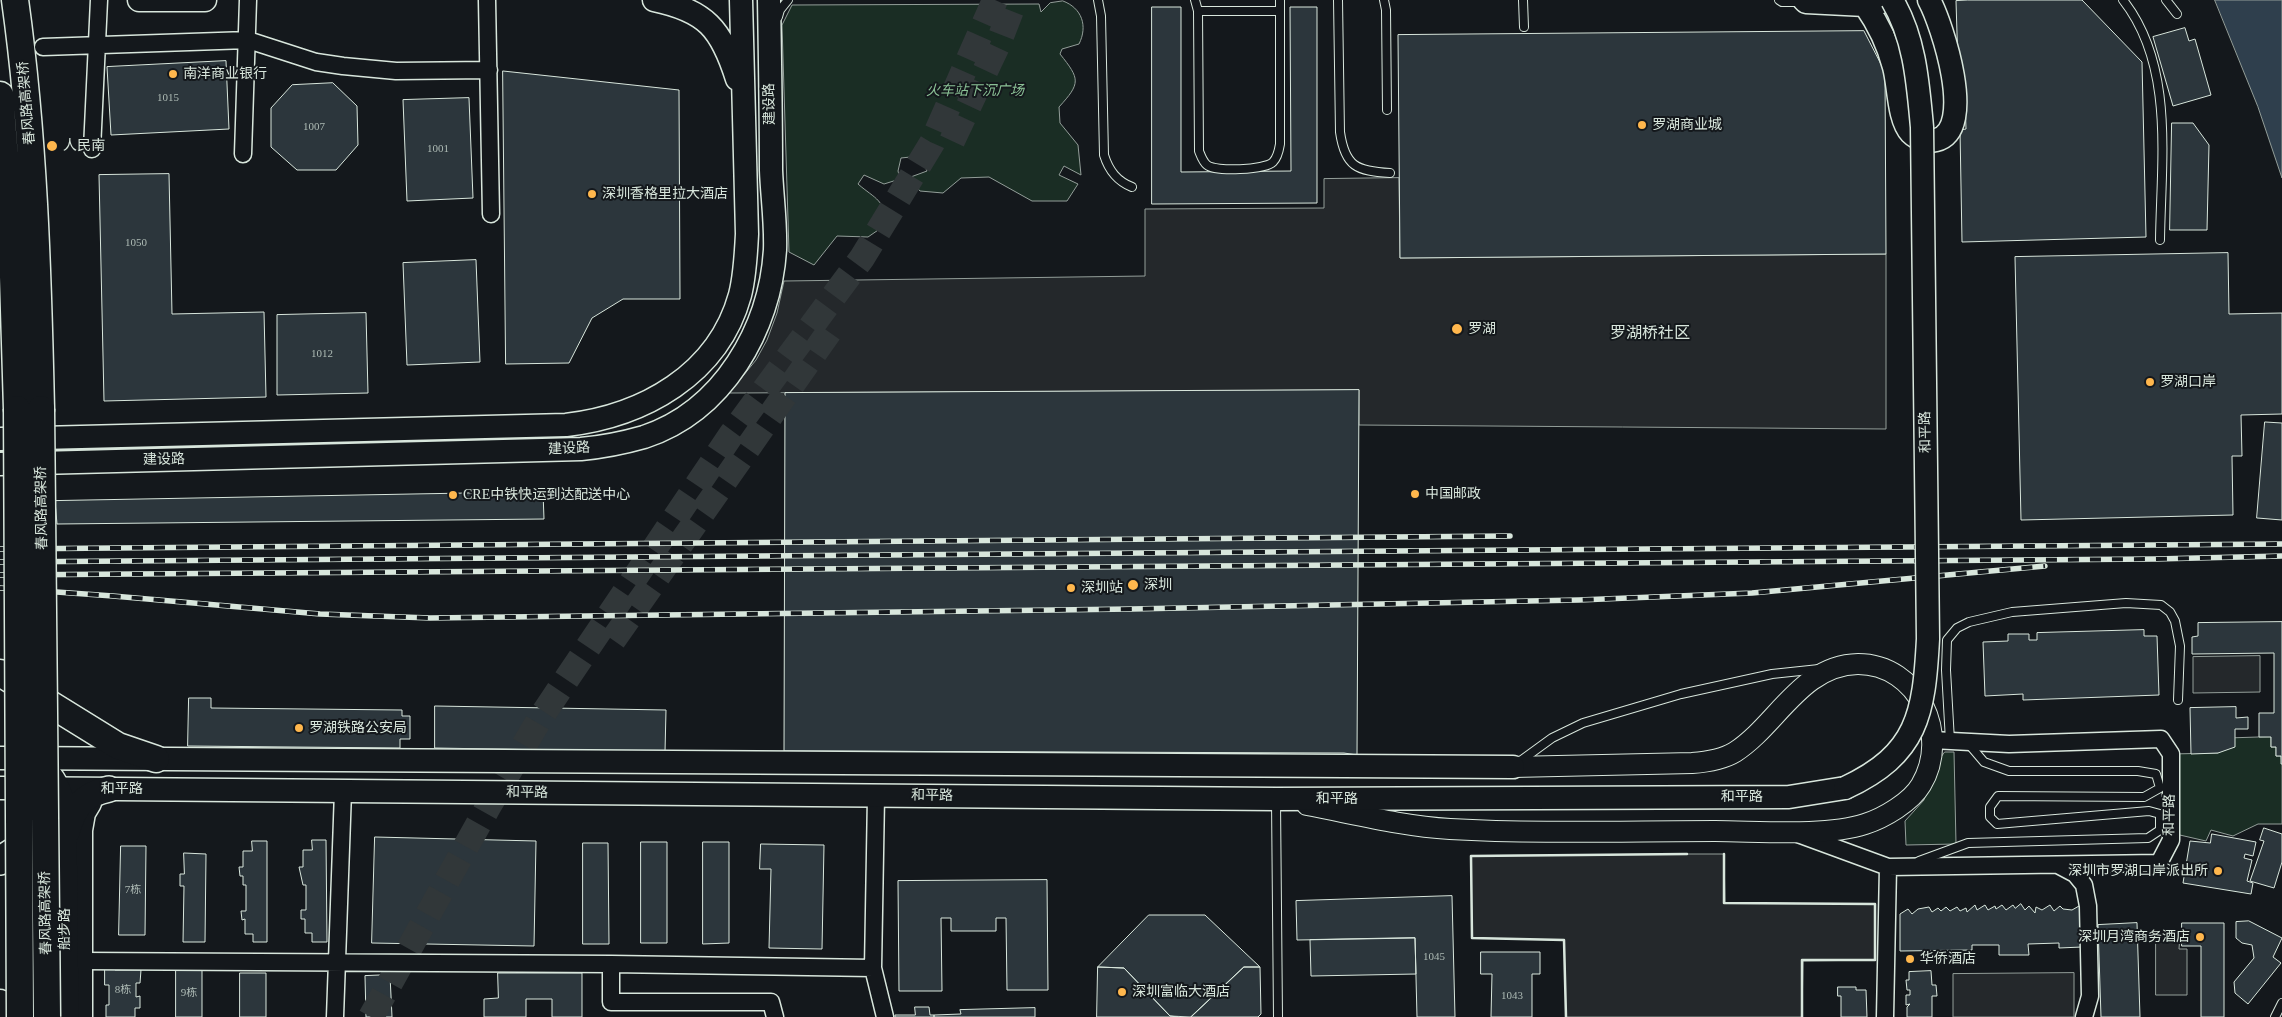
<!DOCTYPE html>
<html>
<head>
<meta charset="utf-8">
<style>
	body { margin:0 }
	canvas { display:block; background:#14181c }
</style>
</head>
<body>
<canvas width="2282" height="1017"></canvas>
<script>
const c = document.querySelector('canvas').getContext('2d');
c.lineJoin = 'round';
function fill(path, color) { c.fillStyle = color; c.fill(path, 'evenodd'); }
function strokePath(path, color, width, dash) { c.strokeStyle = color; c.lineWidth = width; c.lineCap = dash ? 'butt' : 'round'; c.setLineDash(dash || []); c.stroke(path); }
function label(font, color, halo, rows, align = 'center') {
  c.font = font + ' "Times New Roman","Noto Sans SC",serif'; c.lineWidth = 4; c.setLineDash([]); c.textBaseline = 'middle'; c.strokeStyle = halo; c.fillStyle = color; for (const [text, x, y, turn = 0] of rows) {
    c.save(); c.translate(x, y); c.rotate((+turn || 0) * Math.PI / 180); c.textAlign = isNaN(turn) ? turn : align; if (halo) c.strokeText(text, 0, 0); c.fillText(text, 0, 0); c.restore();
  }
}
const green = new Path2D(`
	M1063,1c19,7 25,25 16,43l-17,5 -2,5c20,25 21,29 -1,53l1,16 18,22 3,30 -17,-9 -5,9 19,9 -11,17h-35l-43,-24 -28,1 -18,15 -23,-2 -12,-13 19,-7 -7,-15 -19,2 -3,13 2,8 -16,5 -20,-9 -6,9c17,15 29,16 26,42l-16,11 -31,-1 -23,29 -25,-13 -7,-227 10,-20 247,-1 2,8 9,-9z
	M2271,737v10h5v9h5l1,8v60h-24l-25,12 -22,-6 -5,11 -35,-8v-79l47,-1 17,-15z
	M1945,752h9l2,92 -50,1 -1,-24 19,-21 6,-27z`);
fill(green, '#1a2d24');
strokePath(green, '#939e99', 1);
const parking = new Path2D(`
	M1399,178l1,80 486,-4v175l-527,-4v-35l-630,3 27,-33 11,-20 10,-27 7,-32 361,-5v-67l179,-1v-29z
	M2260,656v36l-67,1v-36z
	M1687,854h37l1,49 150,1v56l-72,1 -1,56h-236l-2,-77 -92,-2 -1,-82z
	M2156,935h24l-1,14h8v46h-31z
	M2074,973v44h-121v-43z`);
fill(parking, '#24282b');
strokePath(parking, '#939e99', 1);
const water = new Path2D(`
	M2215,0h67v178l-24,-71z`);
fill(water, '#2f3f4d');
strokePath(water, '#939e99', 1);
const building = new Path2D(`
	M1968,0h114l60,62 4,175 -184,5 -2,-112 6,-1 -1,-31h-6l-3,-97z
	M1152,7h29v165l110,-1 -1,-164h27v196l-165,1z
	M2185,28l4,13 6,-2 16,56 -38,11 -20,-69z
	M1864,31l21,41 1,182 -486,4 -2,-223z
	M226,61l3,68 -118,6 -4,-68z
	M503,71l176,19 1,209h-57l-31,19 -23,45 -63,1z
	M333,83l24,23 1,39 -22,25h-39l-26,-23v-39l21,-23z
	M469,98l4,100 -66,3 -4,-101z
	M2172,123h21l16,22 -2,85h-37z
	M169,174l3,140 92,-2 2,85 -162,4 -5,-226z
	M2228,253l1,61 53,-1v101l-41,1 1,41h-10l1,59 -212,5 -6,-263z
	M476,260l4,102 -73,3 -4,-102z
	M366,313l2,80 -91,2v-80z
	M1359,390l-2,365 -13,-2 -560,-2 1,-358z
	M2265,422l17,1v97l-25,-2z
	M543,492l1,27 -487,5 -2,-23z
	M2282,622v142h-1v-8h-5v-9h-5v-10h-12v-24h15v-60l-82,1v-17l6,-1v-13z
	M2144,630v6h13l2,59 -136,5v-6l-38,2 -2,-54 25,-1v-7h21v6h8v-7z
	M189,698h22v10l191,2v6h8v23h-10v9l-212,-2z
	M435,706l231,4 -1,42 -230,-4z
	M2236,707v11l12,-1v12h-13v18l-17,6 -27,1 -1,-46z
	M2264,828l18,6v28l-8,26 -24,-7 14,-40 -4,-1z
	M2212,834l44,8 -3,14 -8,-2 -1,4 8,2 -5,21 6,2 -2,11 -68,-11 7,-42 20,2z
	M375,837l161,4 -2,105 -162,-3z
	M312,840h14l1,102h-15v-9h-7v-14h-4v-9h5v-25h-3l-4,-18h4v-17h9z
	M252,841h15v101h-14v-8h-8v-15l-3,1 -1,-9h5v-26h-3v-9h-3l-1,-9h4v-16h9z
	M641,842h26v101h-26z
	M703,842h26v101l-26,1z
	M583,843h25l1,101h-26z
	M761,844l63,1 -2,104 -53,-1 2,-79h-11z
	M121,846h25l-1,89h-26z
	M184,853l22,1 -1,88h-22l1,-56h-4v-12h4z
	M1047,880l1,110h-41l-1,-72h-10v13h-45v-13h-10l1,73h-43l-1,-110z
	M1452,896l3,121h-38l-2,-79 -118,2 -1,-39z
	M2021,904l4,6 4,-4 6,7 1,-6 6,3 8,-5 4,6 6,-5 3,3 9,1 7,-4 3,5v36l-23,1v-5l-31,1 1,11h-30v-10h-27v5l-72,1v-37l8,-5 4,5 6,-5 11,-2 3,5 6,-4 3,3 5,-4 4,4 7,-4 3,4 6,-3 1,4 8,-7 2,5 8,-5 3,5 7,-4 1,3 6,-4 4,5 7,-5 2,3z
	M1149,915h56l55,52h-16l-53,50 -21,-1 -46,-48 -26,-1z
	M2249,921l33,17 -9,19 8,6 -33,41 -13,-11 -1,-11 20,-24 -2,-13 -10,-2 -6,-5v-16z
	M2137,923l3,94h-39l-3,-92z
	M2182,923h42v94h-23v-71h-19z
	M1415,938l1,36 -105,2 -1,-36z
	M1481,952h59v22h-8v43h-41l1,-43h-11z
	M105,965h10v5h26l-1,13h-4v14l4,-1v12h-5v9h-29v-12h3v-20h-4z
	M1098,967l26,1 46,48 8,1h-81z
	M1244,967h16l1,47 -3,3h-67z
	M176,969h26v48h-26z
	M1931,971l1,14h4l1,11h-5v21h-25v-10l3,-3 -4,1v-10h4v-5h-3l-1,-10h3v-8z
	M240,973h26v44h-26z
	M498,973h84v44h-30v-18h-26v18h-42v-18l14,-1z
	M390,975l2,42h-26l-1,-41z
	M1838,987h18v3h10l1,27h-26v-21h-3z
	M915,1007h14l1,8h4v2h-39v-2h20z
	M1035,1008v9h-101v-2l27,-1 -1,-4z`);
fill(building, '#2c363c');
strokePath(building, '#d8e6dc', 1);
strokePath(new Path2D(`
	M952,141l46,-97 17,-44
	M613,640l216,-308
	M371,1017l117,-210 51,-87 192,-285 131,-177 70,-115 63,-143`), '#313739', 26, [26, 13]);
const service = new Path2D(`
	M1098,0l3,16 3,139c5,16 13,26 28,32
	M1195,0l3,11 1,140c2,5 4,11 8,14 8,7 58,5 66,-3 5,-5 6,-12 7,-18v-144
	M1338,0l2,132c5,35 17,39 50,41
	M1384,0l2,10 1,100
	M1523,0l1,27
	M1779,0l3,2h19
	M2123,0c52,66 38,161 37,240
	M2166,0l11,14
	M1198,11h82
	M778,17l2,-7 8,-10
	M1950,741l-4,-71 1,-30 10,-12 12,-6 43,-10 114,-9 35,2 9,7 5,9 5,25 -2,54
	M1519,762l33,-24 31,-15 98,-29 91,-20 47,-5
	M1276,801l2,216
	M1919,861l49,-18 180,-5 12,-8v-16l-11,-3 -152,13 -7,-7v-10l8,-11 146,1 16,-9 -4,-14 -18,-3h-129l-25,-9 -17,-20
	M2275,1017l7,-14`);
const minor = new Path2D(`
	M487,0l4,214
	M43,47l205,-7 68,22 27,4 53,5 93,-1
	M92,149l7,-149
	M243,154l5,-154
	M876,796l-3,172 12,49
	M1798,834l90,33 271,-4 12,-23v-86l-10,-15 -152,5 -77,-4
	M2058,865l17,9 9,11 4,21 2,90 -6,21
	M81,961l530,3 262,4
	M611,964v38h160l4,15
	M335,1017l8,-226
	M1885,1017l3,-150`);
const tertiary = new Path2D(`
	M1307,805c48,9 95,21 143,24 88,5 177,2 265,2 43,0 110,6 150,-7 19,-6 46,-22 56,-39 30,-50 -3,-121 -63,-121 -57,1 -81,61 -123,88 -13,8 -29,10 -43,11l-179,4`);
const secondary = new Path2D(`
	M139,0h66
	M654,0c52,11 67,28 83,79
	M1804,0l2,2 59,3 14,-2
	M1865,5c14,20 23,39 29,62 5,18 4,52 17,66 6,6 16,9 25,7 41,-10 6,-116 -7,-140
	M0,439l566,-14c77,-9 152,-50 174,-130 5,-19 6,-41 7,-61l-6,-234
	M0,464l581,-15c22,-2 42,-6 63,-12 79,-26 126,-108 131,-187 1,-27 -3,-54 -4,-80 0,-57 -1,-113 -2,-170
	M0,758l1513,9
	M0,788l1276,11 513,-2 56,-9
	M81,1017v-187l3,-17 6,-10`);
const primary = new Path2D(`
	M38,764c16,13 24,31 26,51l2,202
	M67,832c8,-26 15,-37 42,-43
	M0,862c10,-12 22,-18 38,-14`);
const trunk = new Path2D(`
	M15,0c19,136 23,272 26,409
	M0,95l12,149 5,165
	M0,673l118,73 38,13
	M0,1003l5,14`);
strokePath(service, '#d8e6dc', 10);
strokePath(minor, '#d8e6dc', 19);
strokePath(tertiary, '#d8e6dc', 22);
strokePath(secondary, '#d8e6dc', 25);
strokePath(primary, '#d8e6dc', 28);
strokePath(trunk, '#d8e6dc', 29);
strokePath(service, '#14181c', 8);
strokePath(minor, '#14181c', 16);
strokePath(tertiary, '#14181c', 20);
strokePath(secondary, '#14181c', 22);
strokePath(primary, '#14181c', 25);
strokePath(trunk, '#14181c', 26);
const rail = new Path2D(`
	M0,549l1510,-13
	M0,562l2282,-18
	M0,575l2155,-16 127,-3
	M0,588l113,8 207,18 110,4 702,-9 447,-9 173,-7 293,-27`);
strokePath(rail, '#d8e6dc', 5.5);
strokePath(rail, '#14181c', 4, [11]);
const secondaryBridge = new Path2D(`
	M1845,788c73,-34 79,-74 83,-149l-6,-512c-4,-43 -7,-89 -30,-127`);
const trunkBridge = new Path2D(`
	M17,409l3,608
	M41,409l6,608`);
strokePath(secondaryBridge, '#d8e6dc', 25, []);
strokePath(trunkBridge, '#d8e6dc', 29, []);
strokePath(secondaryBridge, '#14181c', 22);
strokePath(trunkBridge, '#14181c', 26);
strokePath(new Path2D(`
	M1724,854v49l151,1v56h-73v57
	M1566,1017l-2,-77 -92,-2 -1,-82 216,-2`), '#d8e6dc', 2.5);
for (const [x, y, r, color] of [
	[173,74,5,"#ffb74d"],
	[1642,125,5,"#ffb74d"],
	[52,146,6,"#ffb74d"],
	[592,194,5,"#ffb74d"],
	[1457,329,6,"#ffb74d"],
	[2150,382,5,"#ffb74d"],
	[1415,494,5,"#ffb74d"],
	[453,495,5,"#ffb74d"],
	[1133,585,6,"#ffb74d"],
	[1071,588,5,"#ffb74d"],
	[299,728,5,"#ffb74d"],
	[2218,871,5,"#ffb74d"],
	[2200,937,5,"#ffb74d"],
	[1910,959,5,"#ffb74d"],
	[1122,992,5,"#ffb74d"]
]) { const dot = new Path2D(); dot.arc(x, y, r, 0, 2 * Math.PI); c.fillStyle = color; c.fill(dot); strokePath(dot, '#14181c', 2); }
label('11px', '#adbab4', null, [
	["1015",168,98],
	["1007",314,127],
	["1001",438,149],
	["1050",136,243],
	["1012",322,354],
	["7栋",133,890],
	["1045",1434,957],
	["8栋",123,990],
	["9栋",189,993],
	["1043",1512,996]
]);
label('14px', '#d8e6dc', '#14181c', [
	["南洋商业银行",183,74],
	["罗湖商业城",1652,125],
	["人民南",63,146],
	["深圳香格里拉大酒店",602,194],
	["罗湖",1468,329],
	["罗湖口岸",2160,382],
	["中国邮政",1425,494],
	["CRE中铁快运到达配送中心",463,495],
	["深圳",1144,585],
	["深圳站",1081,588],
	["罗湖铁路公安局",309,728],
	["深圳市罗湖口岸派出所",2208,871,"right"],
	["深圳月湾商务酒店",2190,937,"right"],
	["华侨酒店",1920,959],
	["深圳富临大酒店",1132,992]
], 'left');
label('italic 14px', '#8ac095', '#14181c', [
	["火车站下沉广场",975,91]
]);
label('14px', '#d8e6dc', '#14181c', [
	["春风路高架桥",27,103,-95],
	["建设路",770,104,-91],
	["和平路",1926,432,-91],
	["建设路",569,449,-3],
	["建设路",164,460,-1],
	["春风路高架桥",42,508,-91],
	["和平路",122,789],
	["和平路",527,793,1],
	["和平路",932,796,1],
	["和平路",1742,797],
	["和平路",1337,799],
	["和平路",2170,815,-89],
	["春风路高架桥",46,913,-91],
	["船步路",65,929,-90]
]);
label('16px', '#d8e6dc', '#14181c', [
	["罗湖桥社区",1650,334]
]);
</script>
</body>
</html>
